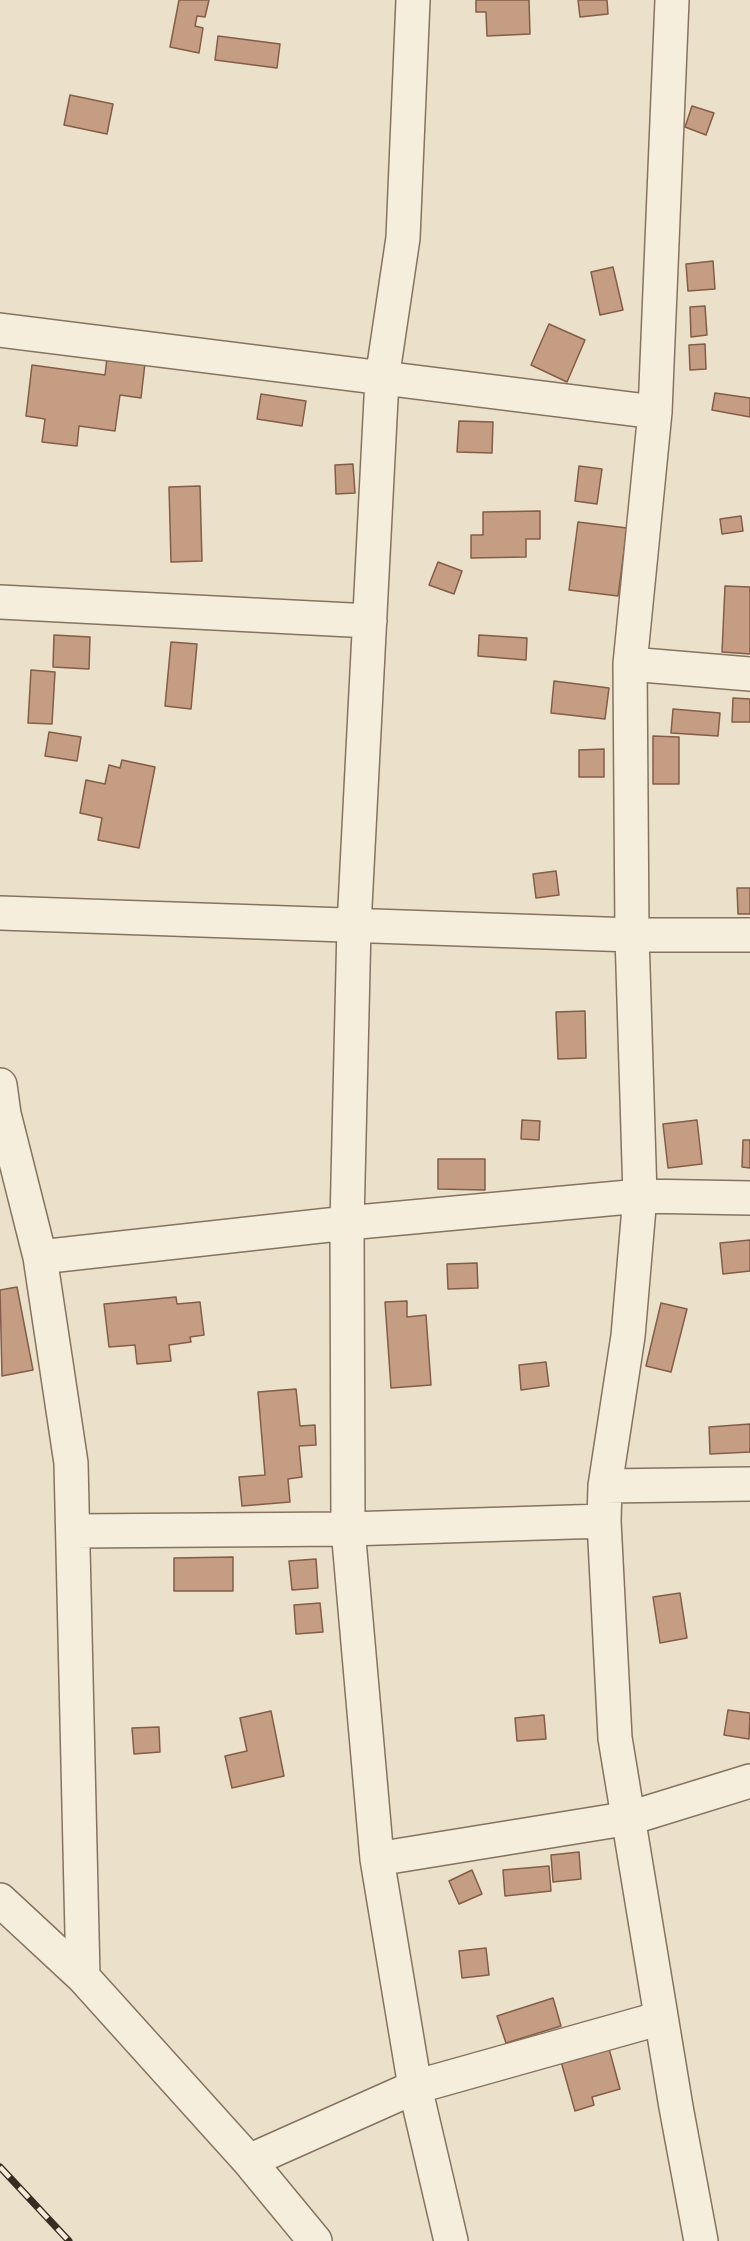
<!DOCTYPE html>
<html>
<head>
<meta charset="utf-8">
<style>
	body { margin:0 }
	canvas { display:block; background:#ebe0c9 }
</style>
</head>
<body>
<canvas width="750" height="2241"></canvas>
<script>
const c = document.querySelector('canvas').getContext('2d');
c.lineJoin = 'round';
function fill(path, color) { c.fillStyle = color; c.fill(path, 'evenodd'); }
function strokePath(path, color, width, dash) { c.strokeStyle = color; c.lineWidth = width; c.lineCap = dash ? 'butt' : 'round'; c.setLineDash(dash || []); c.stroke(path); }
const building = new Path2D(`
	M179,0h30l-4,17 -8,-1 -2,10 8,2 -4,25 -29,-6z
	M476,0h53l1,34 -43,2 -1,-24h-10z
	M578,0h29l1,14 -28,3z
	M218,36l62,8 -3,24 -62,-8z
	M70,95l43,9 -6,30 -43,-9z
	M692,106l22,7 -8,22 -21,-8z
	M713,261l2,28 -27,2 -2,-27z
	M613,267l10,43 -23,5 -9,-43z
	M705,306l2,29 -16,2 -1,-30z
	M549,324l36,16 -18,42 -36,-17z
	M705,344l1,25 -16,1 -1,-25z
	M107,358l38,5 -4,35 -21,-3 -5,36 -36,-5 -2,20 -35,-4 3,-23 -19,-3 6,-51 73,10z
	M715,393l35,5v19l-38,-7z
	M261,394l45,7 -4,25 -45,-7z
	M459,421l34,1 -1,31 -35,-1z
	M353,464l2,29 -19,1 -1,-29z
	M579,466l23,3 -5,35 -22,-3z
	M200,486l2,75 -31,1 -2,-75z
	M540,511v28h-14v18l-55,1v-23h12v-23z
	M741,516l2,15 -21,3 -2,-15z
	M578,522l49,6 -9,68 -49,-6z
	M438,562l24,9 -8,23 -25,-9z
	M725,586l25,1v67l-28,-2z
	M54,635l36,2 -1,32 -36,-2z
	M479,635l48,3 -1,22 -48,-4z
	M171,642l26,2 -6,65 -26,-3z
	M31,670l24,2 -3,52 -24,-1z
	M554,681l55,7 -4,31 -54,-6z
	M733,698l17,1v23h-18z
	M673,709l47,4 -2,23 -47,-3z
	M49,732l32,5 -4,24 -32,-5z
	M653,736l26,1v47h-26z
	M604,749v28h-25v-27z
	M122,760l33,7 -16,81 -41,-8 4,-22 -22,-5 6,-33 19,4 4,-19 11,3z
	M556,871l3,24 -23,3 -3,-24z
	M737,888h13v26h-12z
	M585,1011l1,47 -28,1 -2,-47z
	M522,1120l18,1 -1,19 -18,-1z
	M697,1120l5,44 -34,4 -5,-44z
	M743,1140h7v28l-8,-1z
	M438,1159h47v31l-47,-1z
	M750,1240v31l-27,3 -3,-31z
	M477,1263l1,25 -30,1 -1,-25z
	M17,1287l16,83 -31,6 -2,-86z
	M176,1297l1,7 23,-2 4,33 -14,2 1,5 -22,3 2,16 -34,3 -2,-19 -26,2 -5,-43z
	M407,1301v16l19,-2 5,70 -40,3 -6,-86z
	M661,1303l26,6 -16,63 -25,-6z
	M546,1362l3,24 -28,4 -2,-25z
	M296,1389l4,37 15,-1 1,20 -17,1 3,31 -14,2 2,23 -48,4 -3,-29 26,-2 -7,-83z
	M750,1424v28l-40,2 -1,-27z
	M233,1557v34h-59v-33z
	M316,1559l2,29 -26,2 -3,-29z
	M680,1593l7,45 -27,5 -7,-46z
	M320,1603l3,29 -27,2 -2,-29z
	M728,1710l22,3 -1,26 -25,-4z
	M271,1711l13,65 -52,12 -7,-32 22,-5 -7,-33z
	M544,1715l2,24 -29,2 -2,-23z
	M159,1727l1,25 -26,2 -2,-26z
	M579,1852l2,27 -28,3 -2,-27z
	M549,1866l2,25 -46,5 -2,-26z
	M472,1870l10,24 -23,10 -10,-23z
	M486,1948l3,27 -27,3 -3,-27z
	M553,1998l8,28 -55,17 -9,-27z
	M608,2045l12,44 -28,8 2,8 -19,6 -15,-53z`);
fill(building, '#c59d83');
strokePath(building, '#835d47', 1.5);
const minor = new Path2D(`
	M413,0l-10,238 -21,141 -28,547 -7,297 1,306 29,330 38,228 36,154
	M672,0l-17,412 -25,252 2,271 8,261 -12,140 -23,150 -1,35 11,217 61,369 25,134
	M0,330l655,82
	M0,602l370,19
	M630,664l120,10
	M0,913l632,22h118
	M0,1085l4,29 36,143 31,206 12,514
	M40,1257l307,-34 293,-27 110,2
	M605,1486l145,-2
	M73,1531l275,-2 256,-8
	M377,1859l253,-41 120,-37
	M0,1900l83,77 166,184 66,80
	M249,2161l166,-74 246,-69`);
strokePath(minor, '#86735f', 36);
strokePath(minor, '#f6eedc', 33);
const rail = new Path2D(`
	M0,2167l69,74`);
strokePath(rail, '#372c21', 7);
strokePath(rail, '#f3ebd8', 4.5, [14]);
</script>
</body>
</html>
